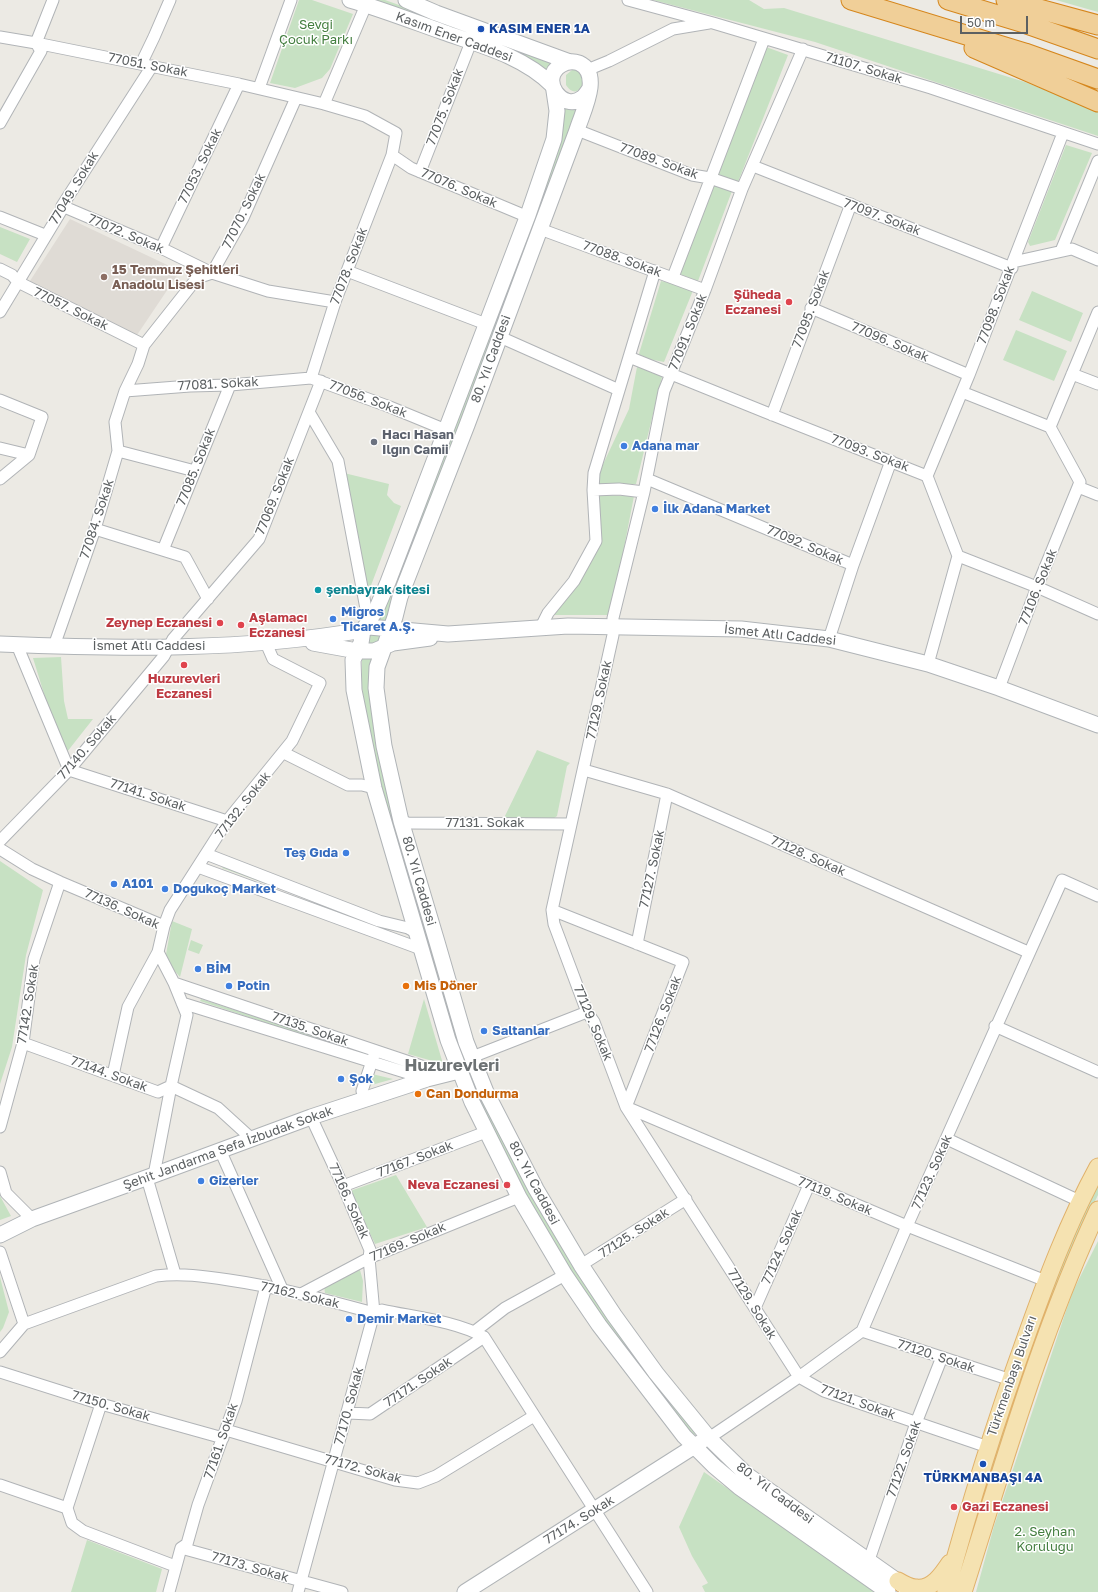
<!DOCTYPE html>
<html>
<head>
<meta charset="utf-8">
<style>
	body { margin:0 }
	#map { position:relative; width:1098px; height:1592px; overflow:hidden; background:#eceae4; font-family:"Golos Text",sans-serif }
	canvas { display:block }
	.scale { position:absolute; left:960px; top:16px; width:68px; height:18px; box-sizing:border-box; border:2px solid #5c6062; border-top:0; padding-left:5px; font-size:12px; line-height:14px; white-space:nowrap; color:#5c6062; -webkit-text-stroke:3px #fff; paint-order:stroke }
</style>
</head>
<body>
<div id="map">
<canvas width="1098" height="1592"></canvas>
<div class="scale">50 m</div>
</div>
<script>
const c = document.querySelector('canvas').getContext('2d');
c.lineJoin = 'round';
function fill(path, color) { c.fillStyle = color; c.fill(path, 'evenodd'); }
function strokePath(path, color, width, dash) { c.strokeStyle = color; c.lineWidth = width; c.lineCap = dash ? 'butt' : 'round'; c.setLineDash(dash || []); c.stroke(path); }
function label(font, color, halo, rows, align = 'center') {
  c.font = font + ' "Golos Text",sans-serif'; c.lineWidth = 3; c.setLineDash([]); c.textBaseline = 'middle'; c.strokeStyle = halo; c.fillStyle = color; for (const [text, x, y, turn = 0] of rows) {
    c.save(); c.translate(x, y); c.rotate((+turn || 0) * Math.PI / 180); c.textAlign = isNaN(turn) ? turn : align; if (halo) c.strokeText(text, 0, 0); c.fillText(text, 0, 0); c.restore();
  }
}
fill(new Path2D(`
	M70,219l110,52 -43,64 -109,-51z`), '#dfdbd5');
fill(new Path2D(`
	M299,0h13l41,14 -23,55 -8,9 -27,10 -25,-5z
	M373,0h12l109,39 63,26 -8,11z
	M653,0h96l15,9 20,-1 241,74 71,28 2,1v25l-283,-94z
	M1056,0h42v12z
	M766,47l22,8 -50,127 -22,-8z
	M572,70h6l8,11c-5,9 -12,16 -20,4v-10z
	M563,107l14,4 -188,511 -13,-1z
	M1066,145l26,8 -37,87 -25,6 -2,-4z
	M712,185l20,6 -34,90 -21,-8z
	M0,227l30,12 -13,23 -17,-8z
	M661,281l33,7 -30,74 -26,-5z
	M1032,291l51,22 -12,29 -52,-22z
	M1016,330l51,21 -13,30 -51,-21z
	M637,367l26,6 -27,111h-39l1,-9 31,-66z
	M344,473l45,11 -2,11 7,8 7,3 -34,90z
	M599,495l35,1 -11,57 -14,62h-57l26,-32 22,-63z
	M368,634l10,1 2,4 -2,4 -9,2 -3,-6z
	M61,657l3,44 4,18h25l-26,33 -3,-1 -3,-2 -28,-91z
	M362,657l12,1 -5,32 6,49 14,64 24,82 87,247 198,301 -6,3 -79,-102 -48,-70 -40,-70 -54,-107 -19,-55 -68,-229 -14,-64 -8,-51z
	M537,750l33,13 -3,3 -10,50 -4,3 -49,-1z
	M0,861l43,29 -17,65 -14,92 -12,37z
	M223,867l69,24v2l-70,-25z
	M172,921l20,8 -12,48 -15,-17z
	M191,940l12,5 -4,9 -11,-4z
	M201,999l169,55v3l-170,-56z
	M424,999l19,65 -35,-10z
	M372,1074l21,5 -25,7z
	M396,1175l31,52 -52,17 -25,-53z
	M1098,1181v14l-15,31 -110,309 1,-18 20,-65 82,-230z
	M0,1196l11,20 -11,4z
	M1098,1241v351h-122l18,-66 78,-233z
	M360,1270l3,11 -1,21 -37,-9 -1,-7z
	M0,1277l9,35 -6,16 -3,4z
	M704,1472l172,120h-171l-3,-6 6,-3 -16,-27 -13,-29z
	M87,1540l75,29 -6,23h-85z`), '#c7e1c3');
const minor = new Path2D(`
	M628,0l85,23 218,65 167,56
	M0,37l36,6 203,41 85,20 41,12 31,17 -4,22 -57,147 -24,76
	M803,49l-61,140 -37,101 -41,101 -20,101 -31,126v17l-61,275 2,14 33,88 7,10 32,85 173,270 25,14 164,56
	M141,64l13,-27 16,-37
	M587,70l22,-9 64,-32 36,-6
	M259,88l32,-88
	M324,104l42,-99
	M0,123l41,-72 -5,-8 17,-43
	M577,130l115,45 18,3 32,11
	M392,155l19,13 110,46 7,1
	M753,166l259,102
	M420,172l51,-130
	M62,206l99,42 51,25 56,18 67,11
	M0,217l45,18
	M540,229l165,61
	M161,248l78,-164
	M1061,251l37,-90
	M1013,262l59,-13 26,11
	M0,269l12,6 6,7 126,63
	M347,271l139,53
	M673,277l91,-238
	M811,308l158,67
	M0,312l61,-101 1,-5 90,-140
	M500,337l119,53
	M629,357l136,55 162,64 31,80 -30,108
	M1072,374l26,10
	M125,391l65,-5 40,-1 81,-7 79,29 56,23
	M962,392l88,35 30,55 -2,5 20,8
	M0,400l42,17 -13,38 -29,24
	M309,412l29,49 29,153 5,3
	M772,415l79,-211
	M1050,427l48,-115
	M0,448l29,7
	M118,451l77,20
	M927,476l42,-101 94,-242
	M647,479l206,86
	M593,490l26,-1 25,3
	M95,529l90,28 23,42
	M163,550l67,-165
	M958,556l79,31 61,27
	M541,627l7,-14 26,-32 22,-40 -3,-51 1,-17 61,-202
	M829,639l24,-74 38,-104
	M17,645l52,125
	M54,646l41,-117 23,-78 -3,-29 10,-31 13,-27 6,-19 53,-67 15,-5 31,-55 53,-120
	M999,688l38,-101 41,-100
	M284,753l64,32h14l12,3
	M69,770l158,51
	M584,770l83,24 361,158
	M401,821l7,2 162,1
	M0,841l69,-71 95,-114 9,-17 86,-100 62,-158
	M0,849l32,20 28,13 104,44 -6,26 16,31 13,32 -16,71 -17,89
	M206,854l173,67 29,7 9,5
	M198,867l223,82
	M552,910l131,52 -57,145 281,119 139,55
	M164,926l6,-16 57,-89 65,-80 28,-58 -47,-24 -7,-16
	M637,944l30,-150
	M174,983l271,91
	M182,1003l245,76
	M995,1026l103,46
	M23,1043l135,49 13,-6 47,22 34,31
	M472,1057l115,-45
	M113,1075l15,-68 30,-55
	M365,1099l-3,-8 12,-36
	M0,1127l23,-84 11,-84 26,-77
	M947,1139l126,59 8,1
	M220,1150l62,139
	M0,1172l6,21 26,26
	M147,1178l28,96
	M343,1186l143,-54
	M0,1252l24,72
	M581,1265l105,-66
	M301,1294l68,-36 150,-61
	M755,1308l54,-123
	M862,1331l149,49
	M474,1332l31,-24 60,-33
	M0,1352l24,-28 132,-48c25,-3 48,0 73,4 49,7 97,20 145,33l8,-3c32,7 74,11 102,27l163,255
	M0,1372l101,32 122,34
	M348,1413l22,1 114,-77
	M226,1430l169,50 23,3 18,-7 98,-60
	M709,1438l90,-61 63,-46 45,-105 155,-346 36,16
	M0,1485l67,23 34,-104
	M67,1508l5,15 11,8 92,35
	M181,1548l161,44
	M869,1560l47,-137 26,-66
	M169,1592l12,-44 6,-4 11,-39 38,-104 30,-115
	M298,1592l76,-279 -5,-55 1,-8 -27,-64 -32,-69`);
const secondary = new Path2D(`
	M350,0c31,9 62,21 93,32 37,13 80,24 109,53
	M406,0l30,13 134,49
	M590,88c-2,3 -5,8 -8,10 -19,15 -44,-19 -21,-33 5,-3 12,-4 18,-2 24,11 3,50 -2,67l-110,295 -67,172 -5,20 -18,50 -1,21 8,58 17,75 36,121 29,100 20,50 50,97 45,76 33,50 42,58 53,65 38,37 160,113
	M554,91l3,20 -3,28 -26,76 -140,367 -12,28 -13,20 -2,13 -8,17 1,30 20,98 74,252 24,62 47,95 46,78 34,50 85,111 30,30 25,21 149,105
	M313,643l44,8h17l19,-8 37,-5
	M0,644c122,5 243,7 363,-14l6,-3 79,7 120,-8 173,3 88,10 99,25 71,24 99,37
	M0,1235l32,-16 122,-44 157,-58 116,-38 32,-8
	M465,1592l236,-150`);
const primary = new Path2D(`
	M898,1581c5,3 12,7 18,7 16,2 26,-13 34,-25
	M946,1592c23,-85 49,-169 79,-252 21,-59 43,-118 73,-173
	M963,1592c41,-129 78,-260 135,-382`);
const motorway = new Path2D(`
	M851,0l174,53 73,26
	M948,0l76,23 74,26
	M1006,0l92,25
	M974,48l124,54`);
strokePath(minor, '#b1b4b7', 13);
strokePath(secondary, '#b0b4b7', 17);
strokePath(primary, '#e0b16a', 19);
strokePath(motorway, '#d5861c', 21);
strokePath(minor, '#fff', 11);
strokePath(secondary, '#fff', 15);
strokePath(primary, '#f5e2b1', 17);
strokePath(motorway, '#f0cf98', 19);
for (const [x, y, r, color] of [
	[481,29,4,"#1a4fb4"],
	[104,277,4,"#8d6e63"],
	[789,302,4,"#e0444e"],
	[374,442,4,"#6b7280"],
	[624,446,4,"#3f7fe0"],
	[655,509,4,"#3f7fe0"],
	[318,590,4,"#0f9aa8"],
	[333,619,4,"#3f7fe0"],
	[220,623,4,"#e0444e"],
	[241,625,4,"#e0444e"],
	[184,665,4,"#e0444e"],
	[346,853,4,"#3f7fe0"],
	[114,884,4,"#3f7fe0"],
	[165,889,4,"#3f7fe0"],
	[198,969,4,"#3f7fe0"],
	[229,986,4,"#3f7fe0"],
	[406,986,4,"#e8710a"],
	[484,1031,4,"#3f7fe0"],
	[341,1079,4,"#3f7fe0"],
	[418,1094,4,"#e8710a"],
	[201,1181,4,"#3f7fe0"],
	[507,1185,4,"#e0444e"],
	[349,1319,4,"#3f7fe0"],
	[983,1464,4,"#1a4fb4"],
	[954,1507,4,"#e0444e"]
]) { const dot = new Path2D(); dot.arc(x, y, r, 0, 2 * Math.PI); c.fillStyle = color; c.fill(dot); strokePath(dot, '#fff', 1.5); }
label('13px', '#437e3f', '#fff', [
	["Sevgi",316,25],
	["Çocuk Parkı",316,40],
	["2. Seyhan",1045,1532],
	["Koruluğu",1045,1547]
]);
label('bold 13px', '#164399', '#fff', [
	["KASIM ENER 1A",489,29],
	["TÜRKMANBAŞI 4A",983,1478,"center"]
], 'left');
label('13px', '#5c6062', '#fff', [
	["Kasım Ener Caddesi",454,37,20],
	["77051. Sokak",148,65,11],
	["71107. Sokak",864,68,17],
	["77075. Sokak",445,107,-69],
	["77089. Sokak",659,161,20],
	["77053. Sokak",200,166,-64],
	["77049. Sokak",74,188,-59],
	["77076. Sokak",459,188,23],
	["77070. Sokak",244,211,-64],
	["77097. Sokak",882,217,21],
	["77072. Sokak",126,234,23],
	["77088. Sokak",622,259,20],
	["77078. Sokak",349,266,-69],
	["77098. Sokak",996,305,-69],
	["77057. Sokak",71,309,26],
	["77095. Sokak",811,309,-69],
	["77091. Sokak",688,332,-68],
	["77096. Sokak",890,342,23],
	["80. Yıl Caddesi",491,359,-70],
	["77081. Sokak",218,384,-3],
	["77056. Sokak",368,399,21],
	["77093. Sokak",870,453,21],
	["77085. Sokak",196,467,-68],
	["77069. Sokak",275,496,-68],
	["77084. Sokak",97,519,-72],
	["77092. Sokak",805,545,23],
	["77106. Sokak",1038,587,-68],
	["İsmet Atlı Caddesi",780,635,6],
	["İsmet Atlı Caddesi",149,646],
	["77129. Sokak",599,700,-78],
	["77140. Sokak",87,747,-49],
	["77141. Sokak",148,795,18],
	["77132. Sokak",243,805,-52],
	["77131. Sokak",485,823],
	["77128. Sokak",808,856,24],
	["77127. Sokak",652,869,-78],
	["80. Yıl Caddesi",419,881,74],
	["77136. Sokak",122,909,24],
	["77142. Sokak",28,1004,-81],
	["77126. Sokak",663,1014,-69],
	["77129. Sokak",593,1023,67],
	["77135. Sokak",310,1029,19],
	["77144. Sokak",109,1074,20],
	["Şehit Jandarma Sefa İzbudak Sokak",228,1148,-20],
	["77167. Sokak",415,1159,-21],
	["77123. Sokak",932,1172,-66],
	["80. Yıl Caddesi",534,1183,62],
	["77119. Sokak",835,1196,23],
	["77166. Sokak",349,1201,66],
	["77125. Sokak",634,1233,-33],
	["77169. Sokak",408,1242,-23],
	["77124. Sokak",782,1247,-66],
	["77162. Sokak",300,1295,13],
	["77129. Sokak",752,1304,58],
	["77120. Sokak",936,1356,18],
	["Türkmenbaşı Bulvarı",1012,1376,-71],
	["77171. Sokak",418,1382,-34],
	["77121. Sokak",858,1402,20],
	["77150. Sokak",111,1406,16],
	["77170. Sokak",349,1406,-75],
	["77161. Sokak",221,1441,-71],
	["77122. Sokak",904,1459,-71],
	["77172. Sokak",363,1469,15],
	["80. Yıl Caddesi",775,1493,37],
	["77174. Sokak",579,1520,-32],
	["77173. Sokak",250,1567,16]
]);
label('bold 13px', '#785e54', '#fff', [
	["15 Temmuz Şehitleri",112,270],
	["Anadolu Lisesi",112,285]
], 'left');
label('bold 13px', '#be3a42', '#fff', [
	["Şüheda",781,295],
	["Eczanesi",781,310],
	["Aşlamacı",249,618,"left"],
	["Eczanesi",249,633,"left"],
	["Zeynep Eczanesi",212,623],
	["Huzurevleri",184,679,"center"],
	["Eczanesi",184,694,"center"],
	["Neva Eczanesi",499,1185],
	["Gazi Eczanesi",962,1507,"left"]
], 'right');
label('bold 13px', '#5b616d', '#fff', [
	["Hacı Hasan",382,435],
	["Ilgın Camii",382,450]
], 'left');
label('bold 13px', '#366cbe', '#fff', [
	["Adana mar",632,446],
	["İlk Adana Market",663,509],
	["Migros",341,612],
	["Ticaret A.Ş.",341,627],
	["Teş Gıda",338,853,"right"],
	["A101",122,884],
	["Doğukoç Market",173,889],
	["BİM",206,969],
	["Potin",237,986],
	["Saltanlar",492,1031],
	["Şok",349,1079],
	["Gizerler",209,1181],
	["Demir Market",357,1319]
], 'left');
label('bold 13px', '#0d838f', '#fff', [
	["şenbayrak sitesi",326,590]
], 'left');
label('bold 13px', '#c56008', '#fff', [
	["Mis Döner",414,986],
	["Can Dondurma",426,1094]
], 'left');
label('bold 17px', '#6d7274', '#fff', [
	["Huzurevleri",452,1066]
]);
</script>
</body>
</html>
